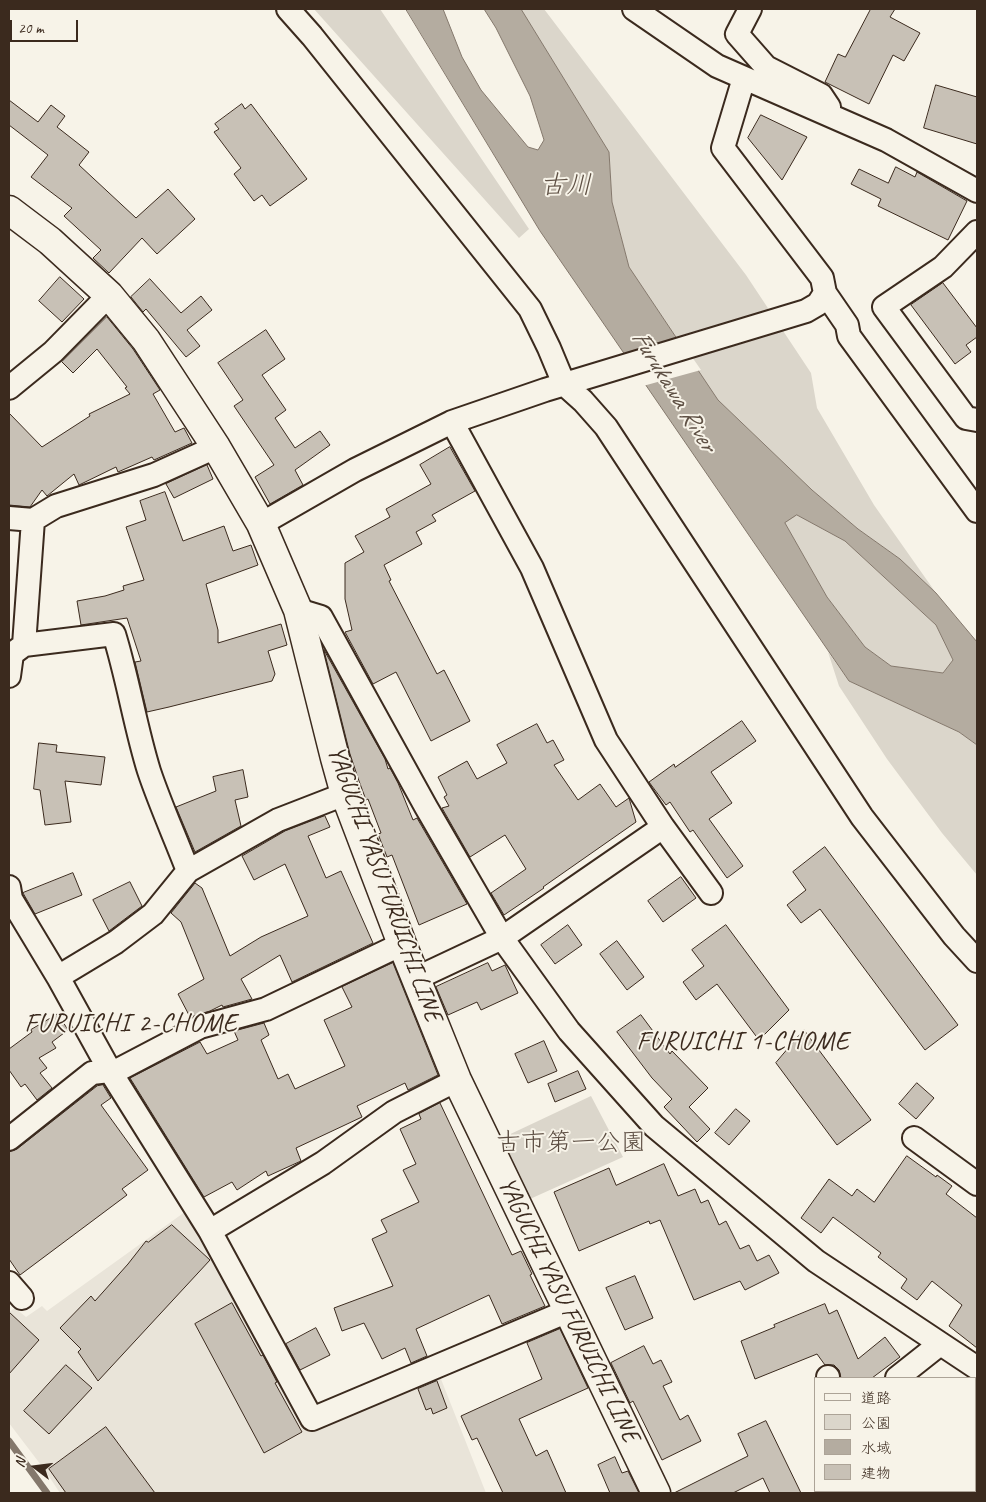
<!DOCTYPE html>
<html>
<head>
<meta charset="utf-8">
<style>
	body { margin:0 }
	#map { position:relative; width:986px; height:1502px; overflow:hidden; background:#f7f3e8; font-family:Caveat,"Klee One",sans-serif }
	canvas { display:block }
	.frame { position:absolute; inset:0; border:10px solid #3b2a1e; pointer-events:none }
	.legend { position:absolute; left:814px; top:1377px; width:162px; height:115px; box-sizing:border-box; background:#f7f3e8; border:1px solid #aca397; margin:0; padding:6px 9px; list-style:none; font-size:15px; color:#3b2a1e }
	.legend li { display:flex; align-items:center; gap:10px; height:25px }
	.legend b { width:25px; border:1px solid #aca397 }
	.north { position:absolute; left:10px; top:1442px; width:50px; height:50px; -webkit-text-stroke:4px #f7f3e8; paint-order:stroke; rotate:285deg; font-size:14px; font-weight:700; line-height:20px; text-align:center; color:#3b2a1e }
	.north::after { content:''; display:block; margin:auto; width:18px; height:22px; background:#3b2a1e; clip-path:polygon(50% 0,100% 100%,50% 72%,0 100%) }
	.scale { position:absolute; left:10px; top:20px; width:68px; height:22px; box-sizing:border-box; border:2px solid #3b2a1e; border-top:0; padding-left:6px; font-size:15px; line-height:18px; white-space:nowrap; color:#3b2a1e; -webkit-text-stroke:4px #f7f3e8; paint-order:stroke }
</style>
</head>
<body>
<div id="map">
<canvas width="986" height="1502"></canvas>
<div class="frame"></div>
<ul class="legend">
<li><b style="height:6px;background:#f7f3e8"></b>道路</li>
<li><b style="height:14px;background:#dbd6cb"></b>公園</li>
<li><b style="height:14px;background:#b4aca0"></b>水域</li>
<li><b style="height:14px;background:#c8c1b6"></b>建物</li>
</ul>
<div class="north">N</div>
<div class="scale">20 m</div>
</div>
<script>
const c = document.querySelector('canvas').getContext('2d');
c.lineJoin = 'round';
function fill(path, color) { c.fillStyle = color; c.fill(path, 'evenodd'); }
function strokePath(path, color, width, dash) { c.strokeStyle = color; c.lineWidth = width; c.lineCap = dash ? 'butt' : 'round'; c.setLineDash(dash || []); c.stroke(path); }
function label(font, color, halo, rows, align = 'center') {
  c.font = font + ' Caveat,"Klee One",sans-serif'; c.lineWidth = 4; c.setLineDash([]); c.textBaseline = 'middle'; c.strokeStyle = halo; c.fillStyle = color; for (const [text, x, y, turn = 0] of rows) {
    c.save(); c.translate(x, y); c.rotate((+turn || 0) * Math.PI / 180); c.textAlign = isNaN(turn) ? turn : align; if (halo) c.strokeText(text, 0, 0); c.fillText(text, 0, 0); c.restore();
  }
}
fill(new Path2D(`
	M189,1209l119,215 129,-55 49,124h-426l-16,-24 -35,-46v-111l6,-4 11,9 16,-11 5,5z`), '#e9e4d9');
fill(new Path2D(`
	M314,9h66l149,220 -10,9z
	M521,9h23l202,266 65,98 6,35 57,97 62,88 -36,-34 -42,-30 -46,-39 -94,-90 -89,-133 -17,-65 -3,-50z
	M797,514l48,27 91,84 17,35 -10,13 -52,-7 -26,-19 -38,-50 -42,-74z
	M828,652l21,29 110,51 18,13v130l-35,-42 -55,-74 -48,-73z
	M591,1096l32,61 -93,42 -28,-61z`), '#dbd6cb');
const water = new Path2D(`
	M406,9h37l19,48 19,33 47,57 10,3 6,-10 -14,-44 -34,-68 -12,-19h37l88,143 3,50 17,65 89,133 94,90 46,39 42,30 36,34 41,49v103l-18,-13 -110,-51 -309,-450zM797,515l48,26 91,84 17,35 -10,13 -52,-7 -26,-19 -38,-50 -42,-74z`);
fill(water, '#b4aca0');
strokePath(water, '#84786c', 1);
fill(new Path2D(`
	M679,338l22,32 -58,16 -22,-32z`), '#f7f3e8');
strokePath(new Path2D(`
	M9,1441l38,52`), '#84786c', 7);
const building = new Path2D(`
	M871,9h24l-5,8 30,16 -16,28 -11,-6 -24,49 -44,-22 13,-28 7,3z
	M936,85l41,12v47l-53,-16z
	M9,100l29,22 13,-17 14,11 -8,11 32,25 -10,13 57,53 32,-29 27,30 -38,35 -15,-16 -33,35 -16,-15 8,-8 -37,-34 8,-8 -41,-31 17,-22 -39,-30z
	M242,104l3,5 6,-5 56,75 -37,27 -8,-11 -8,6 -20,-27 7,-6 -27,-36 5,-3 -4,-5z
	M761,115l46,22 -25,43 -34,-42z
	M896,167l19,10 2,-5 50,29 -19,39 -70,-34 3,-7 -30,-15 8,-15 29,14z
	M60,277l24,22 -22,23 -23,-21z
	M150,279l31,34 20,-17 11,14 -25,20 13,16 -14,11 -40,-48 -3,3 -12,-15z
	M943,283l34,45v9l-11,8 5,7 -16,12 -44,-59z
	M107,317l26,32 27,41 -7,4 22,38 9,-4 8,15 -38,17 -2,-3 -34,15 -2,-5 -37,18 -5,-11 -27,22 -5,-6 -12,17 -21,-2v-92l33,34 48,-31 -1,-2 41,-20 -5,-6 2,-1 -30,-38 -24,24 -11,-11z
	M266,330l19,29 -23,16 24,35 -11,8 20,30 25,-17 10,14 -35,25 8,15 -33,19 -15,-27 19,-12 -40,-59 9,-6 -25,-37z
	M450,447l25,44 -43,24 4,6 -20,11 6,12 -38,21 7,15 -2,1 48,93 7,-4 26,51 -39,20 -35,-69 -23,12 -28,-52 7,-2 -7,-31v-36l19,-11 -9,-16 35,-19 -4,-8 45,-25 -11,-19z
	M207,465l6,14 -39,19 -8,-14z
	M165,492l18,49 41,-15 9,25 18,-6 7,20 -52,19 12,46v13l63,-19 6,21 -19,6 7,23 -3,7 -103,26 -22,5 -12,-50 6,-1 -14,-43 -46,7 -4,-24 28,-5 19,-6 -1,-4 21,-6 -18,-53 20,-7 -6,-19z
	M324,650l61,109 3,10 2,-1 8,15 15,37 4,-2 50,86 -48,21 -27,-70 -5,2 -9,-23 3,-1 -13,-34 -2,1 -7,-19 -9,-27z
	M742,721l14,20 -45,31 21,31 -23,16 34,47 -16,12 -34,-48 -3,2 -20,-30 -4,3 -17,-23 25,-18 1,3z
	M537,724l10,19 6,-3 11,20 -10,5 24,35 22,-16 16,23 13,-9 7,24 -93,65 1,1 -40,27 -13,-22 35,-24 -21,-34 -35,22 -28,-49 7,-2 -5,-9 3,-2 -9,-18 29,-16 10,18 30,-16 -10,-18z
	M39,743l18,2 -1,7 49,5 -4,28 -36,-4 6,41 -26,3 -5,-35 -6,-1z
	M243,770l5,27 -13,3 6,26 -46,26 -19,-45 40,-16 -3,-14z
	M325,816l5,11 -22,9 18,42 15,-7 32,72 -81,39 -12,-27 -39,24 11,20 -29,8 -1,-2 -12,6 -20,6 -12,-23 26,-15 -23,-57 -10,-9 24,-30 7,5 28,68 31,-19 47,-21 -23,-52 -31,16 -12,-24 43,-25z
	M825,847l133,178 -33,25 -105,-141 -19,14 -14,-18 19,-15 -13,-18z
	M73,873l9,22 -47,19 -12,-21z
	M681,877l15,21 -33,24 -15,-21z
	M130,882l12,24 -33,25 -16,-31z
	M568,925l14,20 -27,19 -14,-19z
	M726,925l63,85 -30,30 -42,-56 -21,16 -13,-18 21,-16 -12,-16z
	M617,941l27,36 -17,13 -27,-36z
	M393,963l45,112 -30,15 -3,-7 -48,23 5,11 -66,31 5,13 -33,15 -2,-5 -29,19 -5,-8 -28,15 -74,-119 70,-36 7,12 31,-14 -4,-9 30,-8 5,12 -8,5 17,39 10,-5 7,15 50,-23 -21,-46 28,-13 -10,-20z
	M488,963l4,8 13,-6 13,28 -37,17 -4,-8 -29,13 -12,-28z
	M58,1014l10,16 -16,12 4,6 -17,10 8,10 -7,5 12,15 -15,12 -12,-16 -4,3 -12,-17v-21l23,-17 -1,-2z
	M641,1015l29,39 2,-3 36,37 -19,19 21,22 -13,13 -33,-35 8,-8 -20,-21 -35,-46z
	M804,1030l67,90 -34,25 -61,-82z
	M544,1041l13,30 -29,12 -13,-29z
	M578,1071l8,18 -31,13 -7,-18z
	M917,1083l17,15 -18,21 -17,-15z
	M103,1085l8,13 -10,7 47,65 -26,19 5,6 -107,80 -11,-16v-107l8,-3 80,-63z
	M440,1103l72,152 9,-4 11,23 -2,1 15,31 -43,18 -13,-29 -73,34 11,27 -16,7 -6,-15 -23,11 -18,-36 -22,8 -8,-23 59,-22 -21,-47 15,-7 -6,-12 38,-18 -16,-32 13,-6 -16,-35 21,-10 -2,-5z
	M736,1109l14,12 -21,24 -14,-12z
	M907,1156l29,21 1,-2 15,11 -6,8 31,24v130l-28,-22 13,-21 -30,-24 -15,19 -16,-12 6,-9 -29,-22 3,-4 -48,-36 -12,16 -20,-15 28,-39 23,17 5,-7 17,13z
	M664,1164l14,32 17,-7 6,14 7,-3 11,25 7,-4 14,28 9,-4 8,16 12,-6 10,18 -34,17 -5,-9 -46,19 -34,-80 -10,4 -1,-3 -70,30 -25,-59 55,-24 7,17z
	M172,1225l38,35 -112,121 -20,-29 3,-3 -21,-21 31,-32 4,5 33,-37 18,-23 2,1z
	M635,1276l18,42 -28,12 -19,-42z
	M232,1303l29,53 2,-1 14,27 -2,1 27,49 -38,21 -69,-129z
	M825,1304l4,10 8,-4 21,49 27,-22 15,20 -28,21h-31l-2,-8 -5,-5h-9l-8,-11 -62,25 -14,-38 34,-14 -1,-2z
	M9,1312l30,28 -30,34z
	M316,1328l14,27 -30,15 -14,-26z
	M560,1329l28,59 -69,31 17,37 11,-6 19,43h-63l-26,-55 -5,2 -11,-24 81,-37 -15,-36z
	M644,1346l9,18 8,-4 11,22 -9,4 17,34 8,-5 13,26 -39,19 -29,-59 -3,2 -19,-40z
	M66,1365l26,23 -43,46 -25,-23z
	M437,1381l10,27 -14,6 -2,-6 -5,2 -8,-21z
	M766,1421l35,72h-31l-7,-15 -30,15h-59l74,-37 -10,-22z
	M106,1427l49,66h-89l-17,-24z
	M615,1457l7,16 6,-2 11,22h-29l-12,-28z`);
fill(building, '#c8c1b6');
strokePath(building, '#3b2a1e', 1);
const minor = new Path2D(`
	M288,9l24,27 218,273 19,39 15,36 19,17 23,26 256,390 92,119 23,25
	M634,9l83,57 169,74 91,51
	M750,9l-13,25 29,33 55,28 8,12
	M977,232l-34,35 -59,40 82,111 11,2
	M825,293l22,32 2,11 128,175
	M9,388l44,-36 56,-57
	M452,422l80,146 74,172 57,87 48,66
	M9,518l24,2
	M261,524l94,-54 97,-48 93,-32 261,-79 12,-7 7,-11 -3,-15 -99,-130 21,-70
	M298,610l23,7 105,190 76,131 67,93 85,95 162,135 161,107
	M24,645l90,-11c14,45 21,92 35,137 11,33 26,66 39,100
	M9,676l3,-22 12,-9 9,-125 23,-14 98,-31 62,-28
	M9,887l2,12 47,78 52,94 100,160 102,188 256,-108
	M58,977l58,-35 37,-28 35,-43 90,-51 67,-26
	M417,978l85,-40 161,-111
	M914,1138l63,46
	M9,1139l83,-66 26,-3 82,-43 66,-18 136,-65
	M210,1231l113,-68 71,-51 63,-32
	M9,1283l13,15
	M828,1377v1
	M897,1378l43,-34
	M975,1482l2,-2
	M886,1491l2,2
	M957,1493l4,-2`);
const major = new Path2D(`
	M9,210l41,31 59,54 37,45 70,107 45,77 37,86 37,148 10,36 57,150 55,136 199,413`);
strokePath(minor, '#3b2a1e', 26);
strokePath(major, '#3b2a1e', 31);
strokePath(minor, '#f7f3e8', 22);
strokePath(major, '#f7f3e8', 28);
label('25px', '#3b2a1e', '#f7f3e8', [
	["YAGUCHI YASU FURUICHI LINE",384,884,70],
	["YAGUCHI YASU FURUICHI LINE",568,1310,64]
]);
label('25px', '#5b4c41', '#f7f3e8', [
	["古市第一公園",571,1143]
]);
label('italic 26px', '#5f5145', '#f7f3e8', [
	["古川",566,186],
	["Furukawa River",673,391,58]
]);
c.letterSpacing = '1px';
label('26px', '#3b2a1e', '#f7f3e8', [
	["FURUICHI 2-CHOME",131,1024],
	["FURUICHI 1-CHOME",743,1042]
]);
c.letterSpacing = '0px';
</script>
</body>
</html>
